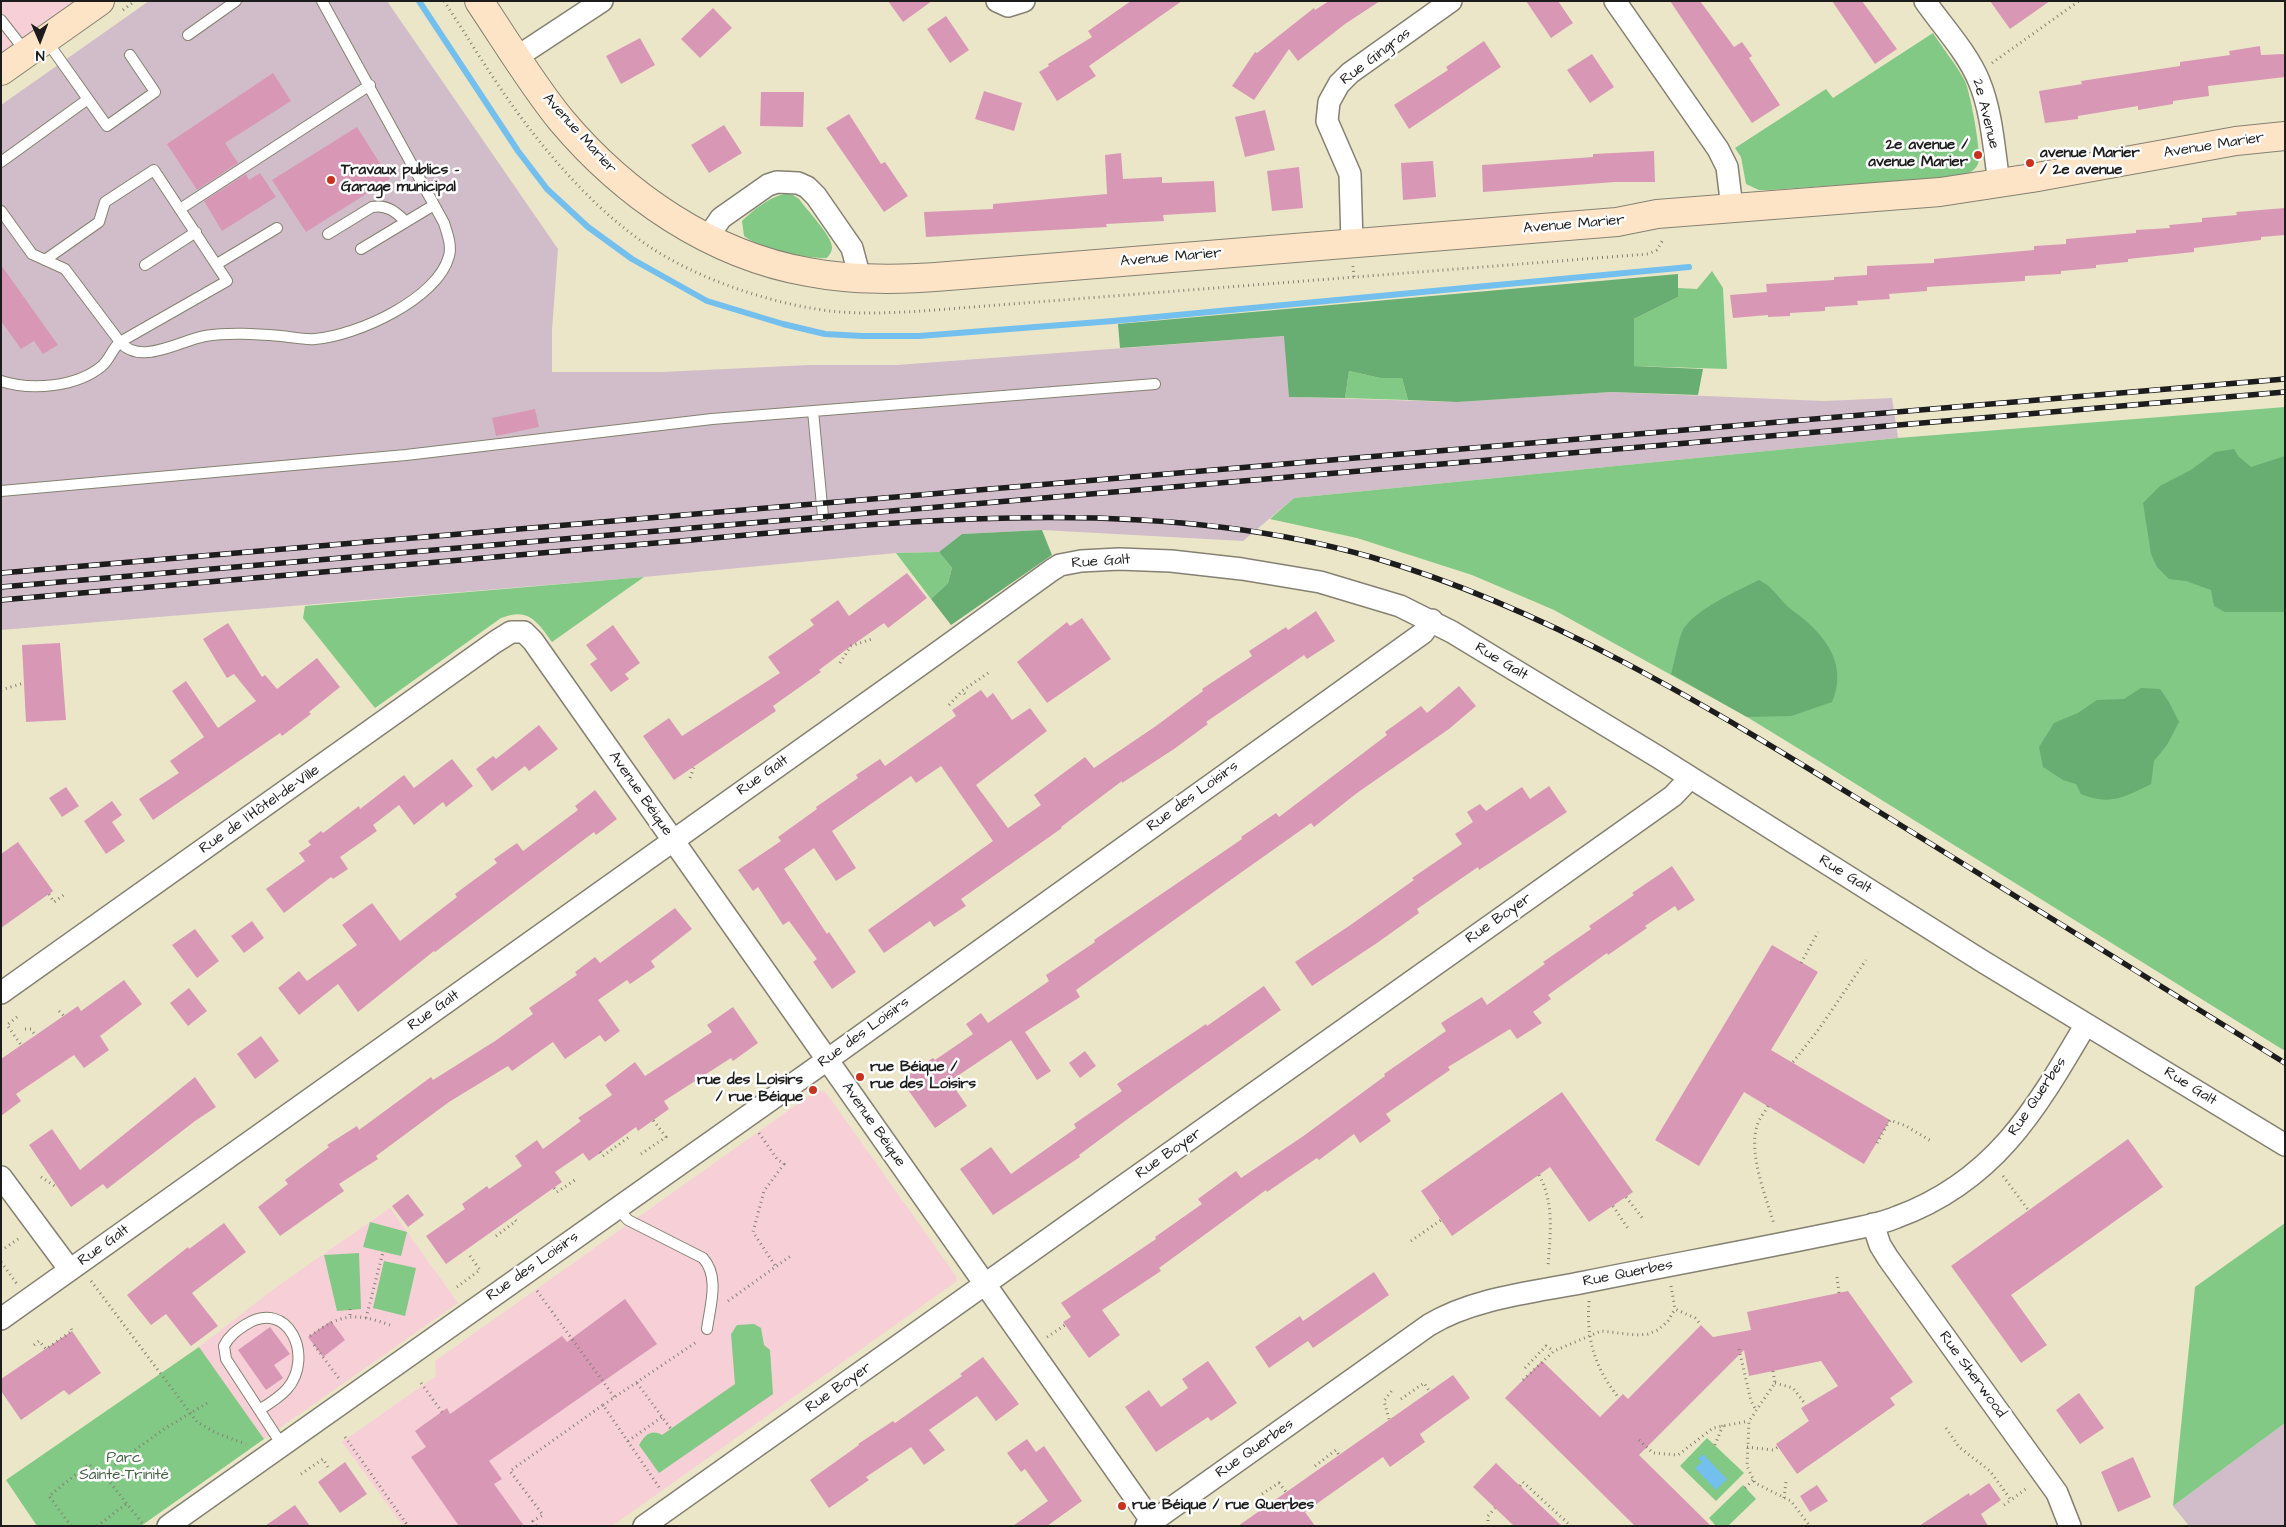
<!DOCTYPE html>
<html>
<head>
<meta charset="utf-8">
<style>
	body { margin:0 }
	#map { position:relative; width:2286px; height:1527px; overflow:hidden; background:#ece6c9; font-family:"Architects Daughter",sans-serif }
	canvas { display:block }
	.frame { position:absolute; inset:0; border:2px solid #1c1c1c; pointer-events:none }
	.north { position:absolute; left:15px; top:15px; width:50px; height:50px; -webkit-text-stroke:4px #fff; paint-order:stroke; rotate:179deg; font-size:14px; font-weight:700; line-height:20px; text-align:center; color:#1c1c1c }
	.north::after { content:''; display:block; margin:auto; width:18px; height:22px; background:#1c1c1c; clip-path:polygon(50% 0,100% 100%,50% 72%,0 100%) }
</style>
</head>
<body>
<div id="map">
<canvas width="2286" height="1527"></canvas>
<div class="frame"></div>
<div class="north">N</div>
</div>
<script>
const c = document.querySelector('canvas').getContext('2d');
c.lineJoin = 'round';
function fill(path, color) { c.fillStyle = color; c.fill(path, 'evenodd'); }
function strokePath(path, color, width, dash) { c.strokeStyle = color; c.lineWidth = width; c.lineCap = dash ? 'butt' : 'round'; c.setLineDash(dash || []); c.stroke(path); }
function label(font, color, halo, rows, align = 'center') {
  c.font = font + ' "Architects Daughter",sans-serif'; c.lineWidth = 5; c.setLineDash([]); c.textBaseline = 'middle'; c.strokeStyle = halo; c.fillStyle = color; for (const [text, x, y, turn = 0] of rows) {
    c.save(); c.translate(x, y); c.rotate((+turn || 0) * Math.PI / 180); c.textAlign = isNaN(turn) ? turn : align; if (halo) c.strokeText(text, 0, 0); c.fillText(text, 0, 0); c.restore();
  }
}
fill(new Path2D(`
	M1,1h73l-73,52z
	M816,1091h8l3,3 129,182 1,5 -345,245h-209l-61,-84 94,-66 -1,-15z
	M390,1208l68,95 -194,136 -65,-92 76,-59z`), '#f6cfd7');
fill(new Path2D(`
	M149,1h238l171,248 -6,81v42h110l147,-7h88l388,-29 5,61 166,5 155,-10 213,9 68,-3 6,40 -604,60 -51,43 -201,-11 -80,4 -23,18 -43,1 -252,24 -643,53v-525z
	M2285,1423v103h-96l-16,-20z`), '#d1bdc9');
fill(new Path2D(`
	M1933,33c10,16 23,31 32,48 5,11 17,73 13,83 -4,9 -14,11 -22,13l-187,13h-10l-13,-6 -5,-27 -6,-9 91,-59 7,9z
	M786,194l7,1 6,4c7,10 33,37 33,48 0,5 -2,7 -5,11 -20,1 -68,-10 -83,-22l-2,-15c10,-10 30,-26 44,-27z
	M1712,271l11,17 4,81 -93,-3v-47l44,-22v-9l19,1z
	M1349,371l31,7h22l6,22 -63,-2z
	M2285,407v644l-458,-285 -80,-49 -193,-107 -82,-35 -115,-37 -87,-19 24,-21 604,-60z
	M939,552l13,16 -4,15 -17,16 -35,-46z
	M644,577l-92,65c-15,-21 -24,-35 -51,-24l-126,90 -72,-90 2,-12z
	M370,1222l37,10 -6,24 -38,-9z
	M2285,1223v200l-112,83 22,-219z
	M359,1253l2,56 -24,2 -13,-56z
	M384,1261l32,7 -11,48 -32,-8z
	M754,1324l7,4 3,17 6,5 3,44 -114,79 -20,-28c6,-10 12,-16 23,-10l73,-51 -4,-50 6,-9z
	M199,1347l65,92 -123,87h-104l-31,-46z
	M1707,1438l37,35 -28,28 -36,-35z
	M1743,1485l13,14 -28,27h-12l-7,-8z`), '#81c984');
fill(new Path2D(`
	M1678,274v23l-44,22v47l69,3 -5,26 -87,-3 -154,10 -49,-2 -6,-22h-22l-31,-7 -4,27 -56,-1 -5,-61 -164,12 -2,-24z
	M2234,449l4,7 13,11 34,-11v156h-60l-11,-6 -3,-16 -25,-9 -17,-2 -12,-12 -6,-13 -8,-51 17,-17 31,-16 24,-18z
	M1042,530l10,25 -101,70 -20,-26 17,-16 4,-15 -13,-16 23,-18z
	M1759,580c14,7 18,16 28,26 6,6 13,9 19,15 25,22 40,48 26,81l-41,14 -44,1 -76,-43c4,-13 6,-29 11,-42 9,-21 57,-42 77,-52z
	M2141,688l19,1 9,13 10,20 -12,23 -13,16 -3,23c-26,13 -41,22 -70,10l-5,-10 -13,-4 -20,-13 -4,-20 15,-24 24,-10 19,-13 27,-1z`), '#68ad72');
fill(new Path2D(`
	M1703,1454l24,25 -11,11 -21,-22 7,-6 -4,-4z`), '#73bfed');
strokePath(new Path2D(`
	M419,1l99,150 29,38 41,38 44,32 75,42 76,23 42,10 37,2h57l194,-15 576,-54`), '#73bfed', 6);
fill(new Path2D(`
	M888,1h44l-29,21z
	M1131,1h51l-93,65 7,10 -39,25 -18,-29 10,-6 -1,-2 44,-27 -4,-6z
	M1329,1h51l-35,23 -47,37 -9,-12 -35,51 -22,-14 23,-34 2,1 57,-45 1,2z
	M1526,1h32l15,22 -22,15z
	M1670,1h30l34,46 8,-5 10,14 -3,2 31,47 -28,18z
	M1832,1h30l35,48 -22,15z
	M1990,1h60l-40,28z
	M713,8l19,20 -32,30 -19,-19z
	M946,16l23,34 -19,13 -23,-34z
	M640,38l15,27 -34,19 -15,-28z
	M1484,41l17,26 -92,62 -15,-24 54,-35 -2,-3z
	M2260,46l1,9 24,-1v23l-77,9 1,10 -36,5v3l-35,6v-4l-60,10v3l-33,4 -6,-32 43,-7 -1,-3 99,-15v-4l50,-7 -1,-4z
	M1592,54l22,33 -24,16 -23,-33z
	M273,73l18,28 -66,42 13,20 -41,27 -30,-46z
	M984,91l38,12 -8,28 -39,-12z
	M761,92h43l-1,35 -43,-1z
	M1265,110l10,40 -30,7 -10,-40z
	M849,114l32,50 4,-2 23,34 -24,16 -58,-84z
	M724,125l18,28 -33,20 -18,-28z
	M357,127l33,52 -84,53 -34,-52z
	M1654,151l1,31h-40l-132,10 -1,-27 111,-8v-3z
	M1121,153l2,26 39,-2v6l52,-2 2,31 -53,3 1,6 -58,3 1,3 -181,10 -2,-25 69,-3v-5l114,-10 -2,-39z
	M1433,161l3,36 -33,3 -2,-37z
	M1299,167l4,41 -31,3 -5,-40z
	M260,173l16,24 -54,34 -18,-30 42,-27 3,6z
	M2285,208v27l-24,2v3l-67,8v4l-66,7v3l-32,3v3l-35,3v3l-36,2v5l-98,6v4l-38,3 1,5 -33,2 1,4 -33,2v4l-35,2v3l-22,1v-2l-35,3 -3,-23 37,-3 -1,-8 68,-4v-3l33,-2v-9l67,-3v-4l100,-9v-4l32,-2v-5l70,-6v-3l34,-2 -1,-3 33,-3v-4l35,-3 -1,-3z
	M1,265l57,80 -15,9 -9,-13 -13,8 -20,-28z
	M535,409l4,18 -43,9 -4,-18z
	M907,573l20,25 -39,30 -4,-5 -33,23 -32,24 2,2 -48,34 3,5 -102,69 -31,-44 26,-18 13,18 98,-63 -12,-16 46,-32 -4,-5 28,-20 11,16z
	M1316,611l19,30 -28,18 -3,-4 -98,67 2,2 -34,25 -52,34v-2l-61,46 1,1 -101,71 5,7 -32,21 -4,-6 -46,32 -16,-23 125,-89 -52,-75 -25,17 -5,-7 -79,55 24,37 -20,13 -22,-33 -30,21 43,65 2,-2 27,40 -24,17 -19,-27 4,-3 -28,-38 -6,4 -25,-38 -5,4 -15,-21 43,-29 -3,-4 39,-28 -1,-2 42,-29 -2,-3 24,-16 5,7 71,-50 -4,-6 29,-20 6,8 6,-5 19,27 18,-12 17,23 -71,54 32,43 33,-23 -7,-10 51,-38 9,11 62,-42 47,-35 -1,-2 50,-33 -3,-5 37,-24 2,3z
	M1082,618l29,41 -64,44 -30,-41 50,-40 3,4z
	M228,623l34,54 3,-2 12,14 40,-31 23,29 -31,25 2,2 -29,22 -2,-3 -127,87 -14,-21 40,-26 -9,-12 34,-24 -32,-46 14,-10 32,47 38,-27 -22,-27 -7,4 -24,-39z
	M613,625l27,38 -15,11 4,5 -18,13 -21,-28 7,-5 -11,-14z
	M60,643l6,77 -40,2 -4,-77z
	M1459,686l17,20 -27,23 -92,64 -43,34 -3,-4 -151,107 -84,60 4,7 -55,35 26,39 -14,9 -26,-40 -61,41 17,25 -32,22 -34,-48 32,-22 2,2 38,-26 -7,-10 15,-11 7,10 61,-42 -3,-6 49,-33 -1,-2 148,-101 -1,-2 35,-24 3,4 108,-82 -2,-3 36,-26 6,7z
	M539,725l19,24 -29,22 -4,-5 -33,25 -16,-22 17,-13 3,3z
	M452,759l21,27 -27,21 -3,-5 -29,23 -15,-20 -26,20 4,6 -37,26 8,12 -15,10 -2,-2 -47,36 -18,-24 39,-28 -6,-8 12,-8 -3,-4 13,-10 2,2 36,-27 1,3 44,-34 10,13z
	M1549,786l18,26 -88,58 -1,-3 -61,42 2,4 -42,30 -65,43 -17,-24 54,-36 65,-46 -2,-2 50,-34 -7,-10 18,-12 -6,-10 13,-8 6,7 36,-24 8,12z
	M66,787l13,19 -17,11 -13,-19z
	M595,790l22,29 -21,16 -2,-3 -159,120 -1,-1 -76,61 -20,-28 -39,31 -21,-27 21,-17 8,10 50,-36 -15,-20 30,-22 28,38 57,-44 -2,-3 42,-31 -3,-4 23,-16 6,8 55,-41 -3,-4z
	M112,801l10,14 -10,7 13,19 -19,13 -22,-33z
	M18,842l35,49 -52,37v-74z
	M1672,866l23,34 -17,11 -3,-5 -30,20 2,2 -39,27 -1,-2 -59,42 3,4 -18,13 9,11 -25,16 -7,-10 -62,38 2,3 -64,44 5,7 -31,22 -6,-9 -35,26 -2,-2 -50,34 -1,-2 -107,78 2,3 -59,39 18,25 -31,23 -26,-36 8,-5 -10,-14 95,-64 -1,-2 47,-33 -4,-5 38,-28 5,7 61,-41 83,-61 -1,-2 62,-43 -5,-8 41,-26 5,8 58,-41 -2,-2 48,-33 -2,-3 45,-31 -2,-2z
	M675,908l17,21 -41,32 4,6 -25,17 -3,-4 -29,20 22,31 -15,11 -5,-7 -35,24 -12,-17 -41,29 -4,-5 -59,36 -73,54 2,3 -39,25 5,7 -64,45 -22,-29 30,-23 -3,-4 44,-33 -2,-2 30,-19 2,4 72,-53 2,3 62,-39 38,-27 -4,-6 48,-33 -2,-3 20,-15 5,6z
	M252,921l12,17 -20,15 -13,-17z
	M195,929l24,32 -22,17 -25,-33z
	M1772,945l46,27 -47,78 119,70 -26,44 -120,-72 -45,74 -44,-26z
	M124,980l18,24 -42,32 9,14 -25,18 -10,-13 -58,39 5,7 -20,15v-57l77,-53 3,5z
	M1264,986l17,24 -152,108 -50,37 1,2 -87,58 -33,-46 31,-22 20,27 65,-46 -2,-4 48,-33 -5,-7 89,-60 1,2z
	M189,988l18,23 -19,15 -18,-23z
	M733,1007l25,36 -25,18 -2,-3 -67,43 5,8 -31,22 -2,-4 -47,34 -6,-8 -28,19 7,10 -116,82 -20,-28 39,-27 -3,-5 25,-18 2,3 33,-23 -7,-10 22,-16 6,9 38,-28 -3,-3 34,-23 -7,-10 30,-23 10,14 67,-44 -5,-7z
	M261,1036l18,25 -24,18 -18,-25z
	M1085,1051l11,15 -16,12 -11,-15z
	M195,1077l21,30 -21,14 -88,68 -4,-5 -32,23 -42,-62 23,-16 28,41z
	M1562,1092l71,100 -44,30 -39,-55 -98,69 -31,-45z
	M2128,1139l35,48 -152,108 36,50 -26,18 -70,-97z
	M408,1194l16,21 -16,12 -16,-21z
	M224,1223l22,29 -54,41 26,33 -27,20 -25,-32 -15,11 -24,-30 61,-48 1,2z
	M1374,1272l15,23 -76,53 -5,-7 -39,27 -14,-21 45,-31 3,5z
	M1848,1291l65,91 -23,16 5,7 -98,69 -21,-30 33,-23 -8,-13 37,-22 -17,-25 -72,15 -5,-26 -105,105 72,71h-76l-130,-128 37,-37 58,56 23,-23 5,5 73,-74 12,12 38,-7 -4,-18z
	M625,1299l32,45 -168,117 13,18 -8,5 30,42h-65l-48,-69 15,-10 -11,-16 32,-23 3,6 112,-78 5,6z
	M331,1321l14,19 -22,17 -15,-20z
	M270,1327l20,27 -16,11 9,13 -17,12 -28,-40z
	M72,1331l29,42 -32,22 -5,-5 -43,30 -20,-29v-12z
	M983,1357l36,47 -23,17 -19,-25 -48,34 16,20 -21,15 -13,-18 -45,30 3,3 -40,28 -19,-28 49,-35 -1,-1 35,-23 2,2 67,-47 -2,-2z
	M1208,1361l29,42 -26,18 -3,-4 -52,35 -31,-45 24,-17 12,17 27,-19 -6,-9z
	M1453,1375l17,23 -50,36 5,8 -35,25 -7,-10 -78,55 10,14h-77z
	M2079,1393l25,35 -24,16 -24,-34z
	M1027,1439l9,13 8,-6 38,55 -35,25h-34l35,-25 -23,-32 -4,3 -14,-19z
	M2133,1457l18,40 -33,15 -17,-40z
	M345,1462l22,32 -27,19 -22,-31z
	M1496,1463l24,23 42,40h-48l-41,-39z
	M1989,1483l12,17 -20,14 7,12h-69l50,-33 1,3z
	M1817,1485l11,16 -18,11 -10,-16z
	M295,1505l15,21h-45z`), '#d898b5');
const lane = new Path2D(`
	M1,20l25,32
	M188,35l48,-34
	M46,40l61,86 48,-34 -25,-37
	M1,162l87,-63
	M180,209l190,-124
	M1,211l31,43 33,15 55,73 107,-61 -73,-111 -49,32 -6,20 -54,38
	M328,234l44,-27c15,-3 24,5 34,15
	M361,249l73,-44
	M217,264l60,-36
	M145,265l51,-33
	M1,381c30,10 76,6 101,-15 8,-7 10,-17 18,-24 20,24 59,-1 85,-6 25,-4 51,-2 76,0 11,1 23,4 34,3 41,-3 123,-40 134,-83 3,-11 -2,-23 -5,-33l-122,-222
	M813,411l10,105
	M1,491l405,-36 306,-36 443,-35
	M617,1208l11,12 75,38c17,19 7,48 4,71
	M259,1410c10,-6 20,-12 28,-21 28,-32 1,-92 -42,-64 -9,6 -16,11 -21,21l2,13 56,86`);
const street = new Path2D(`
	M997,1l11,5 16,-5
	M1615,1l103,148 9,18 5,41
	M1925,1c18,26 42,51 54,80 13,31 15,69 20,102
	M517,57l85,-56
	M708,237l13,-19 47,-33 9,-3 21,1 9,4 9,9 36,52 8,30
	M1352,243l-2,-69 -23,-53 2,-19 10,-18 11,-11 101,-72
	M1,993l494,-351 16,-10h13l9,9 622,885
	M1,1177l69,93
	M1873,1224l7,21 8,13 169,235 13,33
	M1,1319l936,-666 115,-83 8,-5 21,-4 38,-2 52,2 71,8 78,13 80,24 52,26 206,125 324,204 303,184
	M168,1526l659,-466 596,-427 9,-13
	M644,1526l1029,-730 17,-18
	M1146,1526l283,-201c44,-27 106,-33 156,-43 89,-18 179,-34 268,-53 15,-3 30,-6 44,-12 98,-36 139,-108 189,-193`);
const secondary = new Path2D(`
	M479,1c27,40 52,82 82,119 63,75 150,135 247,152 47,9 93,8 140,4l669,-54 40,-8 283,-22 92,-14 204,-37 49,-5
	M1,71l99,-70`);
strokePath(lane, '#848172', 12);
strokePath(street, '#848172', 24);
strokePath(secondary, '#848172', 30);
strokePath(new Path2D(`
	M444,1c27,41 52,84 82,123 35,46 76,91 124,123 47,31 111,53 166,62 35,6 71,4 106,2l726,-57 9,-4 7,-12
	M123,10l12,-9
	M1992,63l87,-62
	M1353,266l1,12
	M840,663l11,-17 21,-7
	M1,690l23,-7
	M965,694l-3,-3 29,-20
	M949,705l13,-14
	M690,778l4,-11
	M49,894l5,8 11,-8
	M1801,963l17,-31
	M59,1011l5,5
	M17,1017l-10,8 14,20
	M25,1029h6l4,6
	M1793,1062l26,-33 47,-69
	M1768,1106c-3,6 -8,11 -10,17 -11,28 8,74 16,101
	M759,1133l18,26 7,5 -20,27 -11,41 23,35
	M1877,1143l13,-23 16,6 25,15
	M600,1152l3,4 26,-19
	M641,1154l25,-17 -13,-17
	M1539,1175c16,29 11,61 9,92
	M2003,1176l26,35
	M41,1177l15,10
	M554,1188l3,4 18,-12
	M1626,1197l18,23
	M1613,1206l16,24
	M496,1236l20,-15 -3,-3
	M1411,1241l30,-21
	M5,1248l16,-11
	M1,1262l16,22
	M1837,1277l2,16
	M91,1281l106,141 19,11 30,11
	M1671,1286l4,23 20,9 6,7
	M457,1287l23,-17 -12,-17
	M537,1291l78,107
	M728,1301l64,-46
	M1589,1301c-3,39 6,67 30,97
	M350,1309v8
	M366,1318l17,-66
	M310,1336c31,-22 44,-24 80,-11
	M1047,1337l18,-12
	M34,1345l5,-4 7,8 26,-18 -2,-5
	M314,1345l26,35
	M1739,1349l12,52 5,9
	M1525,1368l21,-22 8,5
	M1773,1371l2,12 -26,38 -2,45 8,17 36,18 18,24
	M1523,1380l31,-29 47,-20 35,4 12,-1 10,-4 10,-9 7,-12
	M421,1383l21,29
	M637,1383l34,46
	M1775,1383l18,5 13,17
	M1401,1399l23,-16 6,9
	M603,1405l95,-64
	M1389,1419l-5,-18 9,-12
	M1946,1428l13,19 31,24 21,29 16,-12
	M345,1437l63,89
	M1639,1440l14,13 25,2 35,-27 36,-7
	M628,1441l34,-24
	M1715,1445l8,-20
	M1747,1447l26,3 5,-3
	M1315,1466l21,-16 3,5
	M301,1474l22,-15 6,10
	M104,1475l6,-7 54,-39 45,-27
	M104,1475l39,49
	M1520,1486l3,-4 48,44
	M1745,1488l8,-8
	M1262,1494l17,-11 7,9
	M1784,1498l2,-16
	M2004,1505l7,-5
	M71,1526l-22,-30 40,-32 12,14 3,-3
	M97,1526l29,-22
	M536,1526l-3,-5 10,-6 -33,-44 93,-66 58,85
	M1488,1526v-10l7,-8`), '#848172', 3, [1, 4]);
strokePath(lane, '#fff', 10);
strokePath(street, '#fff', 21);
strokePath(secondary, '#fee4c6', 28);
const rail = new Path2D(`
	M1,573l2284,-194
	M1,587l2284,-195
	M1,600c219,-19 437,-38 655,-57 232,-20 488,-52 715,14 183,53 349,157 510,256 135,83 269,167 404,250`);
strokePath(rail, '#1c1c1c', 5.5);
strokePath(rail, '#fff', 4, [11]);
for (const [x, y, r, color] of [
	[1978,155,5,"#c8321e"],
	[2030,163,5,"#c8321e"],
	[331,180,5,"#c8321e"],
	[860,1077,5,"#c8321e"],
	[813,1090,5,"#c8321e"],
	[1122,1506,5,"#c8321e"]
]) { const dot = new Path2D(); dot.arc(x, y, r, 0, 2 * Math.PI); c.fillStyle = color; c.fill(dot); strokePath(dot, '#fff', 2); }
label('15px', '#1c1c1c', '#fff', [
	["Rue Gingras",1376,57,-37],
	["2e Avenue",1985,114,76],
	["Avenue Marier",579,134,48],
	["Avenue Marier",2214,146,-9],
	["Avenue Marier",1574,225,-5],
	["Avenue Marier",1171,258,-5],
	["Rue Galt",1101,562,-4],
	["Rue Galt",1501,662,31],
	["Rue Galt",763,776,-35],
	["Avenue Béique",640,794,55],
	["Rue des Loisirs",1193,797,-36],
	["Rue de l'Hôtel-de-Ville",260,810,-35],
	["Rue Galt",1845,875,32],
	["Rue Boyer",1499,919,-35],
	["Rue Galt",434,1011,-35],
	["Rue des Loisirs",864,1033,-36],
	["Rue Galt",2190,1087,32],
	["Rue Querbes",2038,1097,-56],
	["Avenue Béique",873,1125,55],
	["Rue Boyer",1169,1154,-35],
	["Rue Galt",104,1246,-36],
	["Rue des Loisirs",533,1267,-35],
	["Rue Querbes",1628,1274,-11],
	["Rue Sherwood",1972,1375,54],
	["Rue Boyer",839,1388,-35],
	["Rue Querbes",1255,1449,-35]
]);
label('bold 15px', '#1c1c1c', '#fff', [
	["2e avenue /",1968,146,"right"],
	["avenue Marier",1968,163,"right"],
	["avenue Marier",2040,154],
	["/ 2e avenue",2040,171],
	["Travaux publics -",341,171],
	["Garage municipal",341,188],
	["rue Béique /",870,1068],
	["rue des Loisirs",870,1085],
	["rue des Loisirs",803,1081,"right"],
	["/ rue Béique",803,1098,"right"],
	["rue Béique / rue Querbes",1132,1506]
], 'left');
label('15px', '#446146', '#fff', [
	["Parc",124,1459],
	["Sainte-Trinité",124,1476]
]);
</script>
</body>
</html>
